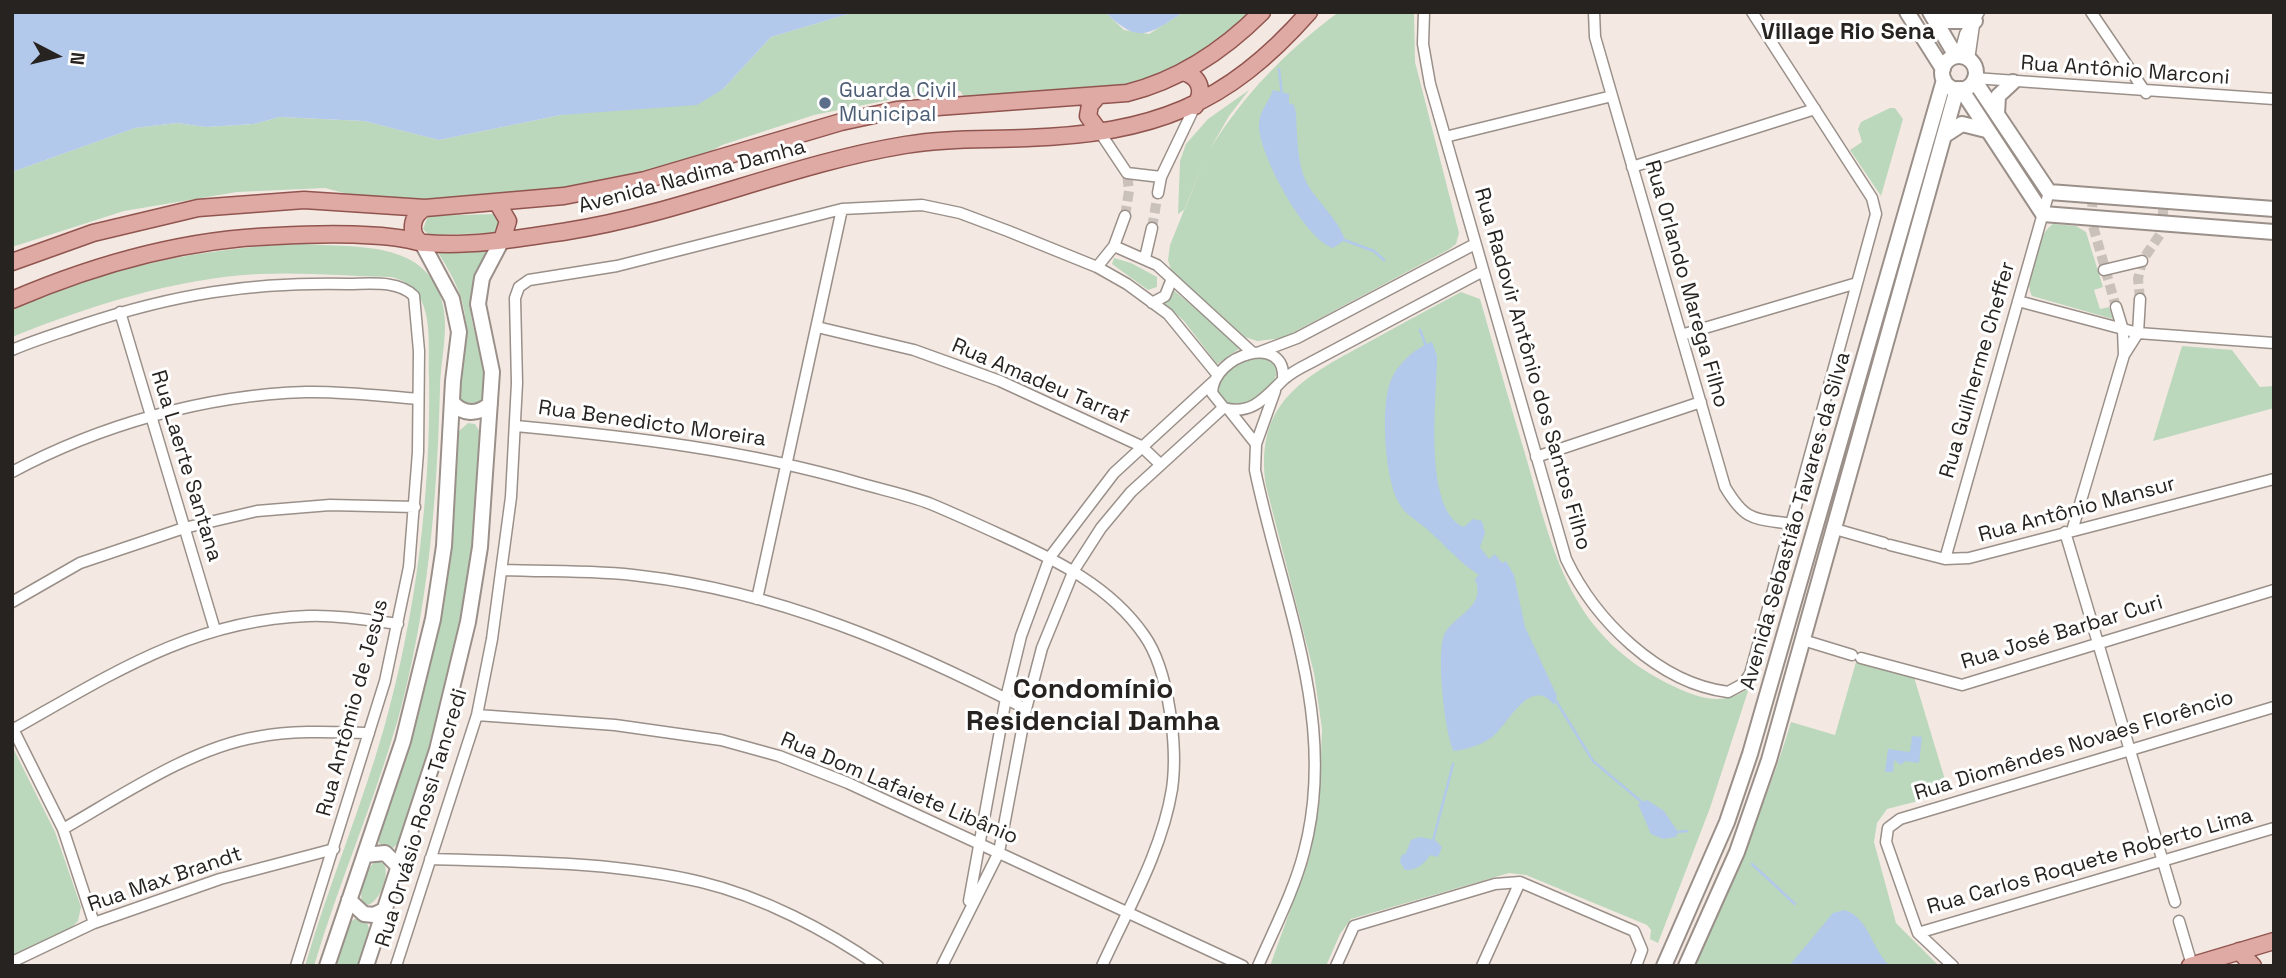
<!DOCTYPE html>
<html>
<head>
<meta charset="utf-8">
<style>
	body { margin:0 }
	#map { position:relative; width:2286px; height:978px; overflow:hidden; background:#f4e9e2; font-family:"Space Grotesk",sans-serif }
	canvas { display:block }
	.frame { position:absolute; inset:0; border:14px solid #272321; pointer-events:none }
	.north { position:absolute; left:21px; top:21px; width:70px; height:70px; -webkit-text-stroke:5px #fff; paint-order:stroke; rotate:97deg; font-size:19px; font-weight:700; line-height:28px; text-align:center; color:#272321 }
	.north::after { content:''; display:block; margin:auto; width:24px; height:32px; background:#272321; clip-path:polygon(50% 0,100% 100%,50% 72%,0 100%) }
</style>
</head>
<body>
<div id="map">
<canvas width="2286" height="978"></canvas>
<div class="frame"></div>
<div class="north">N</div>
</div>
<script>
const c = document.querySelector('canvas').getContext('2d');
c.lineJoin = 'round';
function fill(path, color) { c.fillStyle = color; c.fill(path, 'evenodd'); }
function strokePath(path, color, width, dash) { c.strokeStyle = color; c.lineWidth = width; c.lineCap = dash ? 'butt' : 'round'; c.setLineDash(dash || []); c.stroke(path); }
function label(font, color, halo, rows, align = 'center') {
  c.font = font + ' "Space Grotesk",sans-serif'; c.lineWidth = 6; c.setLineDash([]); c.textBaseline = 'middle'; c.strokeStyle = halo; c.fillStyle = color; for (const [text, x, y, turn = 0] of rows) {
    c.save(); c.translate(x, y); c.rotate((+turn || 0) * Math.PI / 180); c.textAlign = isNaN(turn) ? turn : align; if (halo) c.strokeText(text, 0, 0); c.fillText(text, 0, 0); c.restore();
  }
}
fill(new Path2D(`
	M855,12h250l19,18 25,4 35,-22h67c-34,35 -80,66 -128,76 -32,7 -70,3 -103,4l-13,5 -42,1 -5,-7 -67,8 -79,16 -92,30 -30,17 -128,29 -129,10 -76,-4 -34,-9 -88,4 -113,19 -112,36v-75l123,-44 42,-5 29,4 48,-3 26,-7 84,4 75,19 122,-25 162,-26 48,-52z
	M1339,12h75l1,50 44,171 -3,11 -8,6 -165,88 -26,3 -12,-4 -74,-67 -3,-10 2,-15 34,-84 -19,48 -7,5 2,-53 6,-17 22,-25 41,-29 -20,26 -20,35c34,-56 77,-100 130,-139z
	M1890,108h5l8,11 -22,77 -31,-46 12,-8 -4,-13 3,-7z
	M494,214l6,7 -5,12 -66,2 -6,-6 5,-13z
	M2053,224l23,2 10,6 17,55 -9,3 6,19 9,-2 4,12 -81,-23c-9,-17 5,-62 21,-72z
	M304,244c36,3 95,-2 122,28 31,35 15,75 14,116 -3,113 -12,223 -42,331 -24,84 -59,163 -84,247h-9c23,-80 56,-157 79,-238 32,-114 47,-233 45,-352 -1,-37 7,-87 -37,-99 -44,-1 -89,-5 -133,-3 -83,4 -170,32 -247,63v-28c94,-41 190,-62 292,-65z
	M492,247c-11,21 -23,41 -21,66 2,28 28,69 7,95l-18,-5c-5,-18 2,-37 5,-55 5,-42 -8,-65 -29,-99z
	M1114,258l17,5 26,14v10l-9,3 -36,-26z
	M1172,289l70,58 -25,17 -33,-43 -22,-20z
	M1461,292l19,7c15,52 30,105 46,158 29,101 44,180 149,230 26,12 49,19 74,1l-39,120 -52,135 -8,-4 1,-9 -4,-5 -121,-50 -17,-2 -158,46 -11,15 -14,32h-56l40,-111 9,-50 3,-76 -8,-56 -48,-187c-12,-83 36,-108 101,-143 31,-17 62,-34 94,-51z
	M2182,346l50,4 28,37 14,-1v22l-121,33z
	M1265,358l7,3 5,10c-2,23 -48,51 -59,21 2,-23 26,-33 47,-34z
	M468,423l7,1 7,11c-3,37 -4,75 -8,112 -9,81 -31,160 -54,238 -5,16 -15,60 -31,65l-10,-7 -1,-7c48,-131 76,-264 80,-404z
	M1856,662l58,15 35,116 -62,16 -10,14 -3,19 22,81 43,43h-246c35,-81 73,-159 98,-244l44,13z
	M12,746l43,86 26,75 -3,14 -6,6 -60,31z
	M377,861l7,3c6,11 -4,37 -16,41l-6,-3c-3,-12 4,-36 15,-41z
	M358,917l8,3 4,11 -11,35h-26l15,-43z`), '#bbd7bc');
fill(new Path2D(`
	M12,12h843l-84,25 -48,52 -26,16 -136,10 -122,25 -75,-19 -84,-4 -26,7 -48,3 -29,-4 -42,5 -123,44z
	M1105,12h79c-36,23 -45,33 -79,0z
	M1273,90l16,4v9l5,2 2,8c1,20 1,43 7,61 7,23 34,41 42,66l-12,8c-28,-8 -75,-95 -74,-123 0,-15 10,-22 14,-35z
	M1432,342l5,14c0,41 -15,154 27,171l9,-8 9,2 3,12 -5,14 9,12 6,-5 7,9 4,-2 8,14 11,52 32,69 -3,9c-24,-31 -46,21 -63,33 -12,8 -23,11 -37,13 -9,-14 -18,-98 -10,-116 10,-21 43,-27 31,-56l4,-4c-24,-15 -39,-37 -61,-53 -8,-6 -14,-10 -19,-19 -14,-23 -18,-91 -10,-117 5,-19 25,-38 43,-44z
	M1912,736l10,1 -3,26 -14,-2 -4,4 -7,-5 -1,12h-8l3,-23 22,3z
	M1647,800l17,11 14,21 -2,5 -13,2 -12,-5 -13,-30z
	M1420,837l15,3 7,7 -4,10 -8,-2c-5,9 -15,16 -25,15l-5,-8 1,-6 5,-3 5,-13z
	M1845,910c25,9 26,39 45,56h-101l44,-53z`), '#b2c9eb');
strokePath(new Path2D(`
	M1279,69l3,26
	M1344,240l30,11 10,9
	M1420,330l6,16
	M1556,701l37,60 50,42
	M1678,832l9,-1
	M1433,841l20,-77
	M1752,864l43,40`), '#b2c9eb', 2.5);
strokePath(new Path2D(`
	M2093,197l-2,22 25,88
	M1125,216l4,-25 -2,-18
	M1152,228l6,-35
	M2140,299l-2,-20 4,-18 19,-28 3,-31`), '#cbc1bb', 10, [10, 5]);
const street = new Path2D(`
	M1424,12l-1,32 7,40 136,475c29,61 92,124 162,133l15,-8 7,-10 126,-460 -4,-16 -120,-186
	M1594,12l1,25 130,450c21,35 28,31 66,37
	M2091,12l55,81
	M1959,56l6,-22 14,-22
	M1969,60l5,-35
	M1974,78l300,21
	M1099,131l28,42 34,4 34,-71
	M1445,137l167,-41
	M1632,167l183,-58
	M1158,193l3,-16
	M1114,246l43,19 96,88
	M1145,258l7,-30
	M1097,267l17,-21 11,-30
	M2104,270l38,-9
	M2018,301l120,32 136,10
	M1152,303l13,-7 6,-15
	M2116,307l7,23 1,25
	M120,312l95,318
	M817,327l97,23 86,31 141,65 19,18
	M1681,335l176,-52
	M12,350c23,-10 47,-17 70,-25 92,-31 169,-43 266,-41 22,0 50,-4 66,12l5,55 -1,101 -9,115 -24,114 -89,285
	M1260,352l37,-14 178,-94
	M1283,380c4,-48 -70,-26 -71,13l12,15c29,8 43,-13 60,-29 7,-6 16,-11 24,-15l175,-93
	M1229,410l27,34
	M516,426c116,11 230,24 343,57 24,7 49,12 72,21 24,10 48,21 72,32 53,24 107,50 141,99 25,35 34,112 28,154 -10,62 -44,120 -70,177
	M1536,457l165,-55
	M12,472c88,-47 193,-77 294,-80 37,-1 75,4 112,7
	M1835,529l49,14
	M2072,531l52,-176 14,-22 2,-34
	M2065,532l110,370
	M1890,545l55,14 24,-1 305,-79
	M1945,559l104,-367
	M503,570c46,2 93,0 138,6 134,15 266,71 385,133
	M757,599l85,-390
	M12,602l68,-39 104,-35 73,-17 73,-6 85,2
	M1803,640l49,15
	M1861,658l101,27 312,-95
	M477,715l138,10 106,15 58,16 69,27 395,183
	M12,727l51,102 31,94
	M14,729c96,-54 179,-109 294,-113 30,-1 60,4 90,8
	M63,829c58,-33 128,-81 194,-92 37,-7 75,-5 112,-4
	M430,859c90,3 182,2 271,23 62,15 125,48 177,84
	M969,901l37,-203 15,-62 29,-79 64,-84 99,-91
	M2179,921l13,44
	M1918,933l356,-105
	M12,962l82,-39 126,-44 114,-30
	M396,966l81,-251 15,-76 19,-142 6,-114 -2,-85 4,-11 10,-7 88,-14 225,-57 80,-4 38,8 48,18 89,36 30,17 41,30 49,60
	M942,966l57,-114 27,-143 16,-61 32,-78 27,-42 30,-36 92,-84
	M1258,966c16,-37 36,-75 46,-114 35,-132 -23,-255 -49,-382l1,-26 19,-53
	M1336,966l18,-40 141,-42 25,-2 114,49 8,19 -6,16
	M1482,966l38,-84
	M1953,966l-35,-33 -32,-91 2,-14 12,-9 374,-112`);
const secondary = new Path2D(`
	M1907,12l36,57
	M1930,12l26,44
	M1933,16l15,5h27
	M1942 73a17 17 0 1 1 34 0a17 17 0 1 1-34 0Z
	M1974,80l75,112 225,17
	M1961,89l82,125 231,18
	M1997,114l1,-18 15,-14
	M1945,135l17,-11 24,6
	M452,402c11,13 25,13 38,2
	M365,855l20,-2 14,14
	M349,900l15,14 10,1 10,-5
	M327,966l76,-225 30,-122 11,-73 9,-165 6,-49 -7,-33 -30,-56
	M366,966l71,-216 31,-128 12,-75 12,-175 -14,-68 4,-26 20,-38
	M1664,966l63,-144 23,-68 194,-674
	M1686,966l51,-114 32,-92 188,-671`);
const primary = new Path2D(`
	M1182,72c18,4 23,19 13,34
	M1097,97l-7,8 -2,11 11,15
	M498,204l10,17 -6,19
	M422,243c-14,-8 -11,-28 3,-35
	M12,262l81,-29 105,-25 106,-8 121,8 139,-12 81,-16 196,-58 56,-12 230,-17c52,-13 97,-43 135,-81
	M12,300c84,-36 172,-61 264,-64 38,-2 92,-3 129,3 7,1 13,4 20,4 47,4 97,-5 143,-12 115,-18 222,-67 337,-86 41,-7 81,-5 122,-7 126,-5 198,-31 282,-126
	M2239,951l14,15
	M2190,966l84,-25`);
strokePath(street, '#9a9089', 13);
strokePath(secondary, '#9a9089', 18);
strokePath(primary, '#91554f', 19);
strokePath(street, '#fff', 10);
strokePath(secondary, '#fff', 14);
strokePath(primary, '#dfa9a4', 16);
for (const [x, y, r, color] of [
	[825,103,7,"#5c6f8a"]
]) { const dot = new Path2D(); dot.arc(x, y, r, 0, 2 * Math.PI); c.fillStyle = color; c.fill(dot); strokePath(dot, '#fff', 2.5); }
label('21px', '#272321', '#fff', [
	["Rua Antônio Marconi",2125,71,4],
	["Avenida Nadima Damha",692,177,-15],
	["Rua Orlando Marega Filho",1686,284,74],
	["Rua Radovir Antônio dos Santos Filho",1532,369,74],
	["Rua Guilherme Cheffer",1978,370,-74],
	["Rua Amadeu Tarraf",1040,382,23],
	["Rua Benedicto Moreira",652,424,8],
	["Rua Laerte Santana",186,466,73],
	["Rua Antônio Mansur",2077,510,-15],
	["Avenida Sebastião Tavares da Silva",1796,521,-74],
	["Rua José Barbar Curi",2062,633,-17],
	["Rua Antômio de Jesus",353,708,-75],
	["Rua Diomêndes Novaes Florêncio",2074,746,-17],
	["Rua Dom Lafaiete Libânio",899,789,23],
	["Rua Orvásio Rossi Tancredi",422,818,-73],
	["Rua Carlos Roquete Roberto Lima",2090,862,-16],
	["Rua Max Brandt",165,880,-19]
]);
label('21px', '#4e5e75', '#fff', [
	["Guarda Civil",839,91],
	["Municipal",839,115]
], 'left');
label('bold 23px', '#272321', '#fff', [
	["Village Rio Sena",1848,33]
]);
label('bold 28px', '#272321', '#fff', [
	["Condomínio",1093,690],
	["Residencial Damha",1093,722]
]);
</script>
</body>
</html>
